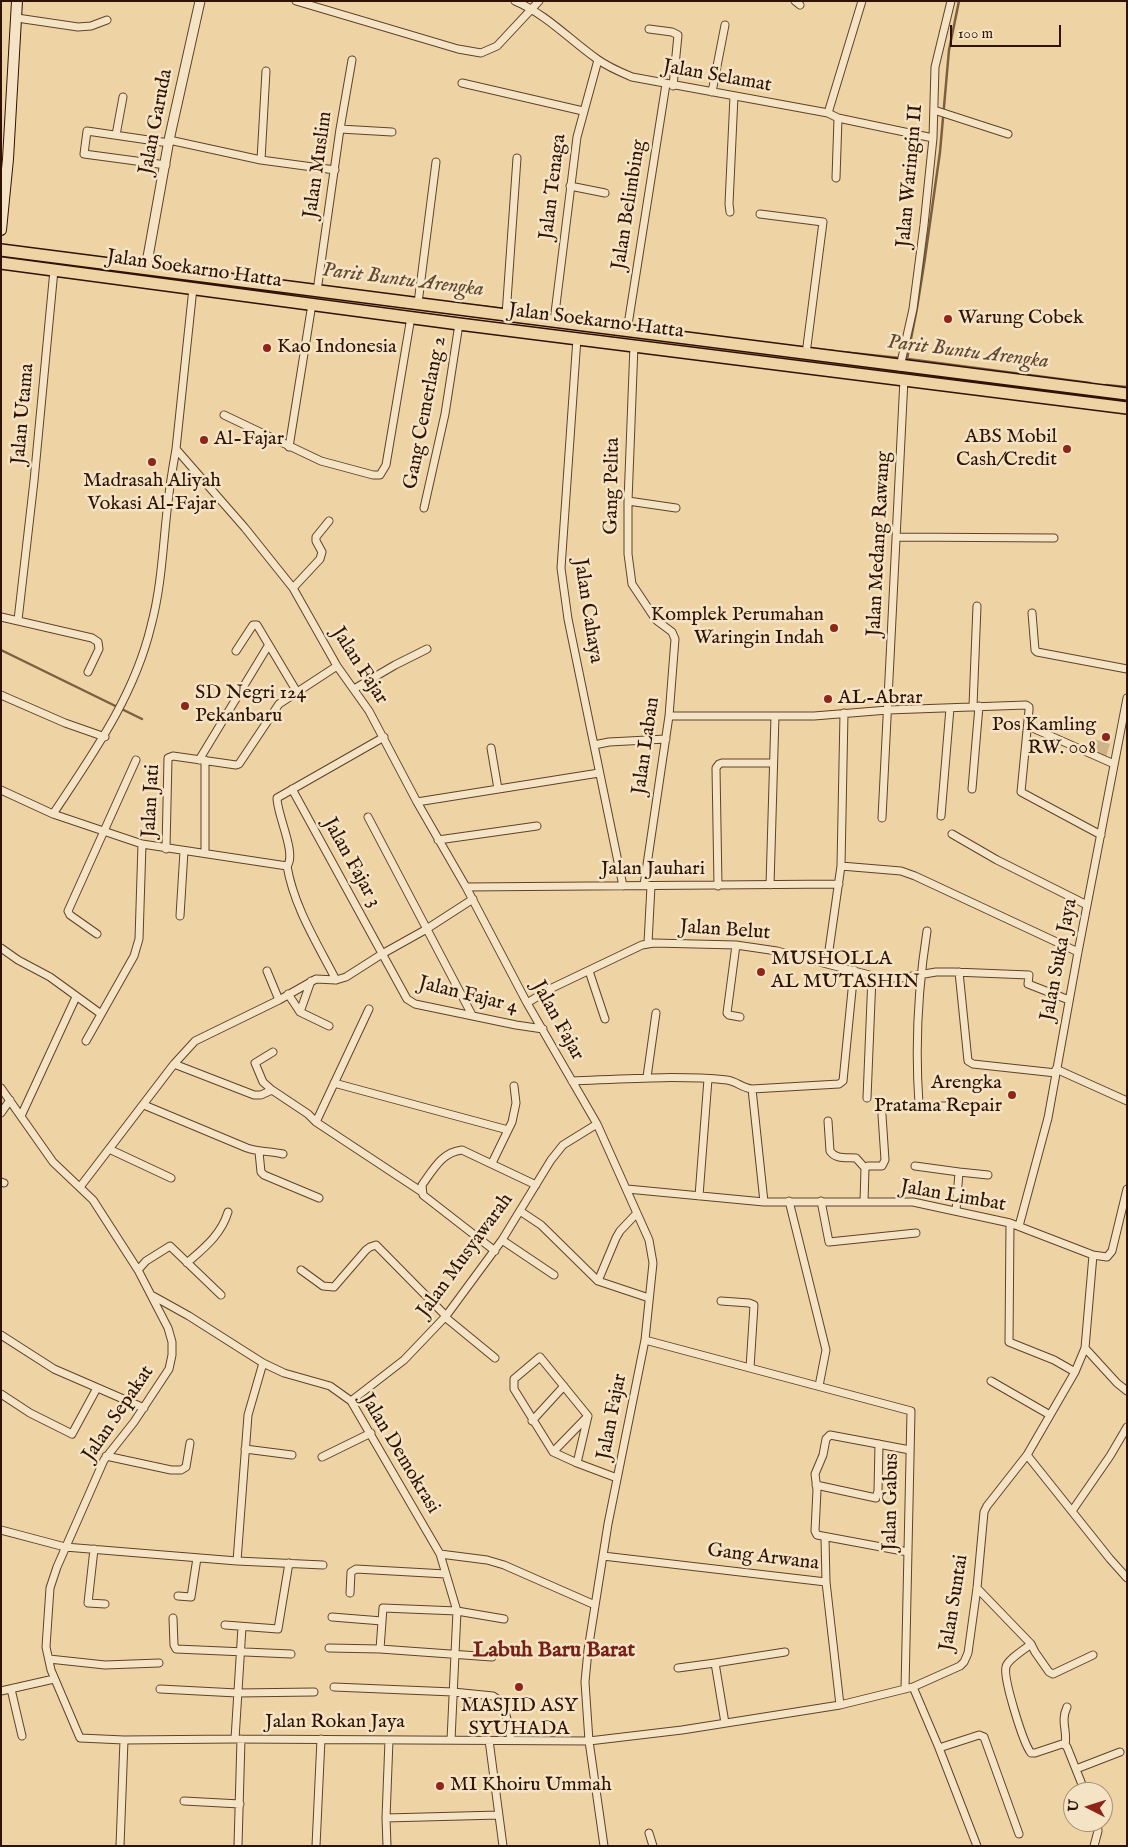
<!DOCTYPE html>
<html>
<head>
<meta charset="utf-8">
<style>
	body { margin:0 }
	#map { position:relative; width:1128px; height:1847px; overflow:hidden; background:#eed4a5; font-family:"IM FELL English",serif }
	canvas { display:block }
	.frame { position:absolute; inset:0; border:2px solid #2f1200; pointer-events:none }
	.north { position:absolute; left:1063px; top:1782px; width:50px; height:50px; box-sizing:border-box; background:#f4e3c4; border:1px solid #a58f76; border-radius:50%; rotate:275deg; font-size:14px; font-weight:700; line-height:20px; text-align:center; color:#2f1200 }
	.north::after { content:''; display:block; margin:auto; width:18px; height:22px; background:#8f2418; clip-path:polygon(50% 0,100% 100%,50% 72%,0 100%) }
	.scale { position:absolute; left:950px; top:25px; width:111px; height:22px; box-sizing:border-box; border:2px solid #2f1200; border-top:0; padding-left:6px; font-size:15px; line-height:18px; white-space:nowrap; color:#2f1200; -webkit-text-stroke:4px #f4e3c4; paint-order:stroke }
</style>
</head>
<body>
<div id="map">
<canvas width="1128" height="1847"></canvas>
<div class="frame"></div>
<div class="north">U</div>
<div class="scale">100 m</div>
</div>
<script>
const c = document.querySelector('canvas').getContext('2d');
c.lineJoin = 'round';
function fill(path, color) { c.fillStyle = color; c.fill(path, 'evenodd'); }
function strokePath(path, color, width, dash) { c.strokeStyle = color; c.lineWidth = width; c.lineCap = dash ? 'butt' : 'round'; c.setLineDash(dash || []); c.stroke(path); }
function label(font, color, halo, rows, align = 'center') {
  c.font = font + ' "IM FELL English",serif'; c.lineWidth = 5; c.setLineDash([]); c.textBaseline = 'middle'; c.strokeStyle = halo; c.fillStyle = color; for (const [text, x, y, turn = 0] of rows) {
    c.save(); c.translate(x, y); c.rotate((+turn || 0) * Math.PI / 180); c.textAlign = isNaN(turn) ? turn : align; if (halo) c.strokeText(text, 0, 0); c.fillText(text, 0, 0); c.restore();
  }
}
fill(new Path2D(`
	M1090,738l20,6 -4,13 -20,-6z`), '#ceb389');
strokePath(new Path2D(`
	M480,306l86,11
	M821,350l13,1
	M842,352l58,6
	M907,359l10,-51 8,-50 15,-106 9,-102 10,-49
	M908,359l182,24
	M1106,385l21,2
	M1,650l141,69`), '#7b5f41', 2.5);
const minor = new Path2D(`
	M296,1l162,48 23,4 16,-7 42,-45
	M515,1c31,13 55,39 82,58 11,8 23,13 35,18l196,36 10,5 95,20
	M795,1l5,4
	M17,18l61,9 13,-1 16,-6
	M649,29l23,3 6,3 -5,51
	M462,83l121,28
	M712,92l13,-67
	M934,110l74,24
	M828,113l34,-112
	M340,129l52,3
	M116,135l7,-38
	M169,140l92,20 74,10
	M261,160l5,-89
	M166,165l-82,-11 3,-23 82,12
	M836,178l2,-60
	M570,186l35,7
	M730,212l-1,-8 5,-108
	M760,214l63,8 -17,132
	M193,288l-17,161 69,79 48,60 44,78 32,45 48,91 49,85 61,116 70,121 52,116 4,23 -8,77 -37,184 -20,126 -3,32 4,59 15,105
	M317,291l23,-162 12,-69
	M418,303l18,-141
	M506,315l11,-157
	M554,321l23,-184 21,-77
	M627,331l39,-247
	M577,338l-16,230 7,51 55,267
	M634,345l-6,156v53l4,30 24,36 16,12 3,7 -6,77 -25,169
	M900,367l13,-58 11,-84 9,-87 2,-71 16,-66
	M224,415l97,46 52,14h7l6,-10 25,-148
	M289,447l23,-143
	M628,501l48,7
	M424,508l21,-94 14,-90
	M897,537l157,1
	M293,588l27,-29 2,-7 -6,-11v-4l13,-16
	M1032,613l3,37 2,2 90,17
	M1,617l91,21 6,4 1,7 -11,23
	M18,620l16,-139 20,-211
	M236,651l17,-26h4l40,67
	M354,689l41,-24 32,-16
	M1,695l64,28 40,14
	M973,706l4,-100
	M669,716h145l74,-6 138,-5 3,2v3l-8,82 80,43
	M1028,726l86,38
	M594,745l15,-3 57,-3
	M491,748l7,41
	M199,760l69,-114
	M205,760v93
	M292,789l115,210 8,5 101,21 27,4
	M972,789l7,-83
	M1,790l52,24 89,30 145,22c10,-12 -10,-51 -10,-68l107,-61
	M417,802l182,-29
	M53,814c39,-59 81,-117 98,-188 11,-41 12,-83 17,-124 2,-18 5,-36 8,-53
	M941,816l9,-108
	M368,817l104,198
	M882,818l22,-439
	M952,834l45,26 90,45
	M438,840l99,-14
	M166,849l2,-91 5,-2 63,9 3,-1 40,-60 58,-38
	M287,866c7,41 30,77 49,114
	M841,866l60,5 14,5 163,76
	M770,885l5,-169
	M718,886l-2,-118 3,-4 3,-1h51
	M466,887l373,-3
	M180,916l4,-65
	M927,931c-9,57 -12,116 -8,173l3,2h39
	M97,934l-27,-19 -2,-4 68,-151
	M648,943l3,-57
	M736,945l-9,68 2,2 11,2
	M1,948l17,12 32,17 51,37
	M827,964l14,-98 3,-153
	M267,971l12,29
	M589,971l16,48
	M959,972l9,89 5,3 83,9
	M288,994l12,18 29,14
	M527,1003l25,-15 90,-43 12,-2 82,2 41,6 104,27h20l35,-6h18l75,3 -1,9 41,16
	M300,1012l11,-31
	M86,1041l48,-85 5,-17 3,-95
	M174,1064l80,31h7l11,-5 -9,-8 -8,-19 18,-11
	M1056,1069l71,32
	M647,1077l9,-64
	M572,1081c51,-2 103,-6 155,-1 9,1 15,8 25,9l87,-5 4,-3 11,-111
	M334,1083l174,47
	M1,1088l52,74 40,38 45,70 30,58 4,14v13l-3,14 -35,53 -30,38 -47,107 -7,21 -4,59 5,23 29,68 44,2 111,-1 354,2 93,-11 158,-25 73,-18 47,-21 4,-4 4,-9 9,-65 7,-76 3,-6 40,-51 48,-83 10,-24 8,-93
	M752,1089l12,113
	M272,1090l36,24 8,8 106,70
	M867,1098l5,-122
	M144,1105l103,43c12,4 23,3 36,6
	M1,1113l9,-13
	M21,1116l55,-119
	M828,1121l2,30c6,9 17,6 26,7l9,10
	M316,1122l53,-113
	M109,1149l62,29
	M259,1152l2,20 3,3 55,23
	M492,1163l20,-41 4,-19 -2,-17
	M915,1166l44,6 -3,39
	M959,1172l29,3
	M1,1182l3,1
	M80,1187l94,-123 21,-23 84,-41 37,-21 20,1 10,-3 36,-23 43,-24 48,-31
	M627,1189l137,13h149l97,21 83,32 14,2 5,-6 15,-62
	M699,1196l9,-117
	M789,1201l37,149 -7,36
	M821,1201l8,41 87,-9
	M864,1202l1,-34 3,-2h14l3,-6 -3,-45
	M520,1211l21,14 57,56 51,17
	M1010,1223l-1,119 45,18 21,12
	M1019,1226l29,-108 30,-166 49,-254
	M502,1240l52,35
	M495,1251l-72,-56 -1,-10c11,-15 20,-33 40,-35l74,35
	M187,1263c17,-15 34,-28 41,-51
	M138,1270l8,-9 24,-15 51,49
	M301,1270l22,16 11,1 32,-37 4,-3 6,-2 70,71
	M598,1281l18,-43 4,-7 17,-18
	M153,1296l36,20 74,47 21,10 46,13 21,15 89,153 17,57 -6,129
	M721,1301l28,2 5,2 -4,63
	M445,1317l50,41
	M1,1335l53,34 90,39
	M645,1340l266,71 -6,278
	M1085,1348l32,35 10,8
	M991,1381l59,34
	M1,1394l29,19 42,21 25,-46
	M351,1401l53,-41 42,-44 56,-76 49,-80 12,-15 34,-21
	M532,1421l32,-35
	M245,1449l47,6
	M553,1452l35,-36
	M1027,1455l83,104 17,19
	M106,1456l65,14h10l5,-3 4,-24
	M322,1457l49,-24
	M577,1463l-24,-11 -39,-63v-10l26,-22 48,59 -11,47 40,15
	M816,1485l60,13 2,-7 1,-47
	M1072,1511l38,-55 17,-29
	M1,1530l64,17 172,14 86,4
	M825,1538l1,44
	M94,1549l-6,54 17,1
	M908,1552l-91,-17 -2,-4 2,-41 -2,-16 8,-19 3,-16 4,-4 80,15
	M440,1554l47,6 17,5 91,40
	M603,1556l223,26 14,123
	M237,1561l11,-146 15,-52
	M977,1588l54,56 4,8 14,20 4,2 40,-19
	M350,1593l1,-21 5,-3 90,5
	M178,1596l13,1 6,-39
	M332,1617l50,4
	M173,1618l1,27 2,4 115,5
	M225,1625l53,4 11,-66
	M1031,1644c-6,5 -24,16 -25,23 -3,11 17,76 25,86h4l27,-9 3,1
	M329,1648l51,1 112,8
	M380,1649l3,-41 74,3 47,8
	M49,1659l56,6 54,-2
	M678,1668l37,-5
	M334,1687l119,5 40,4c14,8 15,30 18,44
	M913,1687l26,61 38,98
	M11,1689l11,47
	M160,1689l77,4 77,-1
	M1,1691l53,-12
	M725,1723l-10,-60 70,-11
	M235,1739l7,-112
	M489,1740l14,106
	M1065,1745l2,2 18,45
	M1065,1745c3,-14 -5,-23 2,-38
	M939,1748l40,-13 5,2 35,97
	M1076,1769l44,-17
	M184,1801l56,3
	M386,1818l113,-3
	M649,1833l4,13
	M120,1846l4,-106
	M238,1846l3,-107
	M316,1846l5,-107
	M387,1846l-1,-28 3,-78
	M1094,1846l4,-15 -1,-9`);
const tertiary = new Path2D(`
	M146,268l23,-128 31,-139`);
const secondary = new Path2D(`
	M1,230l7,-71 9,-158`);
const primary = new Path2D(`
	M1,250c376,47 750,98 1126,144
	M1,263l458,61 668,84`);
strokePath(minor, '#5f4229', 9);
strokePath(tertiary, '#5f4229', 11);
strokePath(secondary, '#2f1200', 12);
strokePath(primary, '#2f1200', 14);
strokePath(minor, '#f4e3c4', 7);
strokePath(tertiary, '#f4e3c4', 9);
strokePath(secondary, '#f4e3c4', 10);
strokePath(primary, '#eed4a5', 11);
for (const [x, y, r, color] of [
	[948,319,5,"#8f2418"],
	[267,348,5,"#8f2418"],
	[204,440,5,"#8f2418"],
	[1067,449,5,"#8f2418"],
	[152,462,5,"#8f2418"],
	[834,628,5,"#8f2418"],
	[828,699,5,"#8f2418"],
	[185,706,5,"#8f2418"],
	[1106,737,5,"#8f2418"],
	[761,972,5,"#8f2418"],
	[1012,1095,5,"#8f2418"],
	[519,1687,5,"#8f2418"],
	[440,1786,5,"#8f2418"]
]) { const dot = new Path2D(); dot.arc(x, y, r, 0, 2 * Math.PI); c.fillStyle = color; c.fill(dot); strokePath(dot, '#f4e3c4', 2); }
label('20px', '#2f1200', '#f4e3c4', [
	["Jalan Selamat",717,77,10],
	["Jalan Garuda",157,122,-79],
	["Jalan Muslim",319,165,-82],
	["Jalan Waringin II",911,176,-85],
	["Jalan Tenaga",554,187,-83],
	["Jalan Belimbing",630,205,-81],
	["Jalan Soekarno Hatta",194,270,8],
	["Jalan Soekarno Hatta",596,322,7],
	["Gang Cemerlang 2",426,413,-79],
	["Jalan Utama",24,414,-85],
	["Gang Pelita",613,486,-89],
	["Jalan Medang Rawang",880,544,-87],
	["Jalan Cahaya",587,611,81],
	["Jalan Fajar",359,666,57],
	["Jalan Laban",647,746,-82],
	["Jalan Jati",152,801,-87],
	["Jalan Fajar 3",351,863,61],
	["Jalan Jauhari",653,870],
	["Jalan Belut",725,931,4],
	["Jalan Suka Jaya",1060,960,-79],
	["Jalan Fajar 4",468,996,14],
	["Jalan Fajar",557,1021,61],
	["Jalan Limbat",953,1197,10],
	["Jalan Musyawarah",466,1256,-54],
	["Jalan Sepakat",119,1414,-56],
	["Jalan Fajar",613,1417,-79],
	["Jalan Demokrasi",399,1454,59],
	["Jalan Gabus",892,1502,-89],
	["Gang Arwana",763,1558,7],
	["Jalan Suntai",955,1603,-81],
	["Jalan Rokan Jaya",335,1723]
]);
label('20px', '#2f1200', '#f4e3c4', [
	["Warung Cobek",958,319],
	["Kao Indonesia",277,348],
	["ABS Mobil",1057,438,"right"],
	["Cash/Credit",1057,461,"right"],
	["Al-Fajar",214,440],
	["Madrasah Aliyah",152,482,"center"],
	["Vokasi Al-Fajar",152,505,"center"],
	["Komplek Perumahan",824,616,"right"],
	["Waringin Indah",824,639,"right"],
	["SD Negri 124",195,694],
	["Pekanbaru",195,717],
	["AL-Abrar",838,699],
	["Pos Kamling",1096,726,"right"],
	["RW. 008",1096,749,"right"],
	["MUSHOLLA",771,960],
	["AL MUTASHIN",771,983],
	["Arengka",1002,1084,"right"],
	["Pratama Repair",1002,1107,"right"],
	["MASJID ASY",519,1707,"center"],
	["SYUHADA",519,1730,"center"],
	["MI Khoiru Ummah",450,1786]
], 'left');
label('italic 21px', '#61452c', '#f4e3c4', [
	["Parit Buntu Arengka",403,281,7],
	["Parit Buntu Arengka",968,353,7]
]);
label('bold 22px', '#7a1f14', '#f4e3c4', [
	["Labuh Baru Barat",554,1651]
]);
</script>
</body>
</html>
